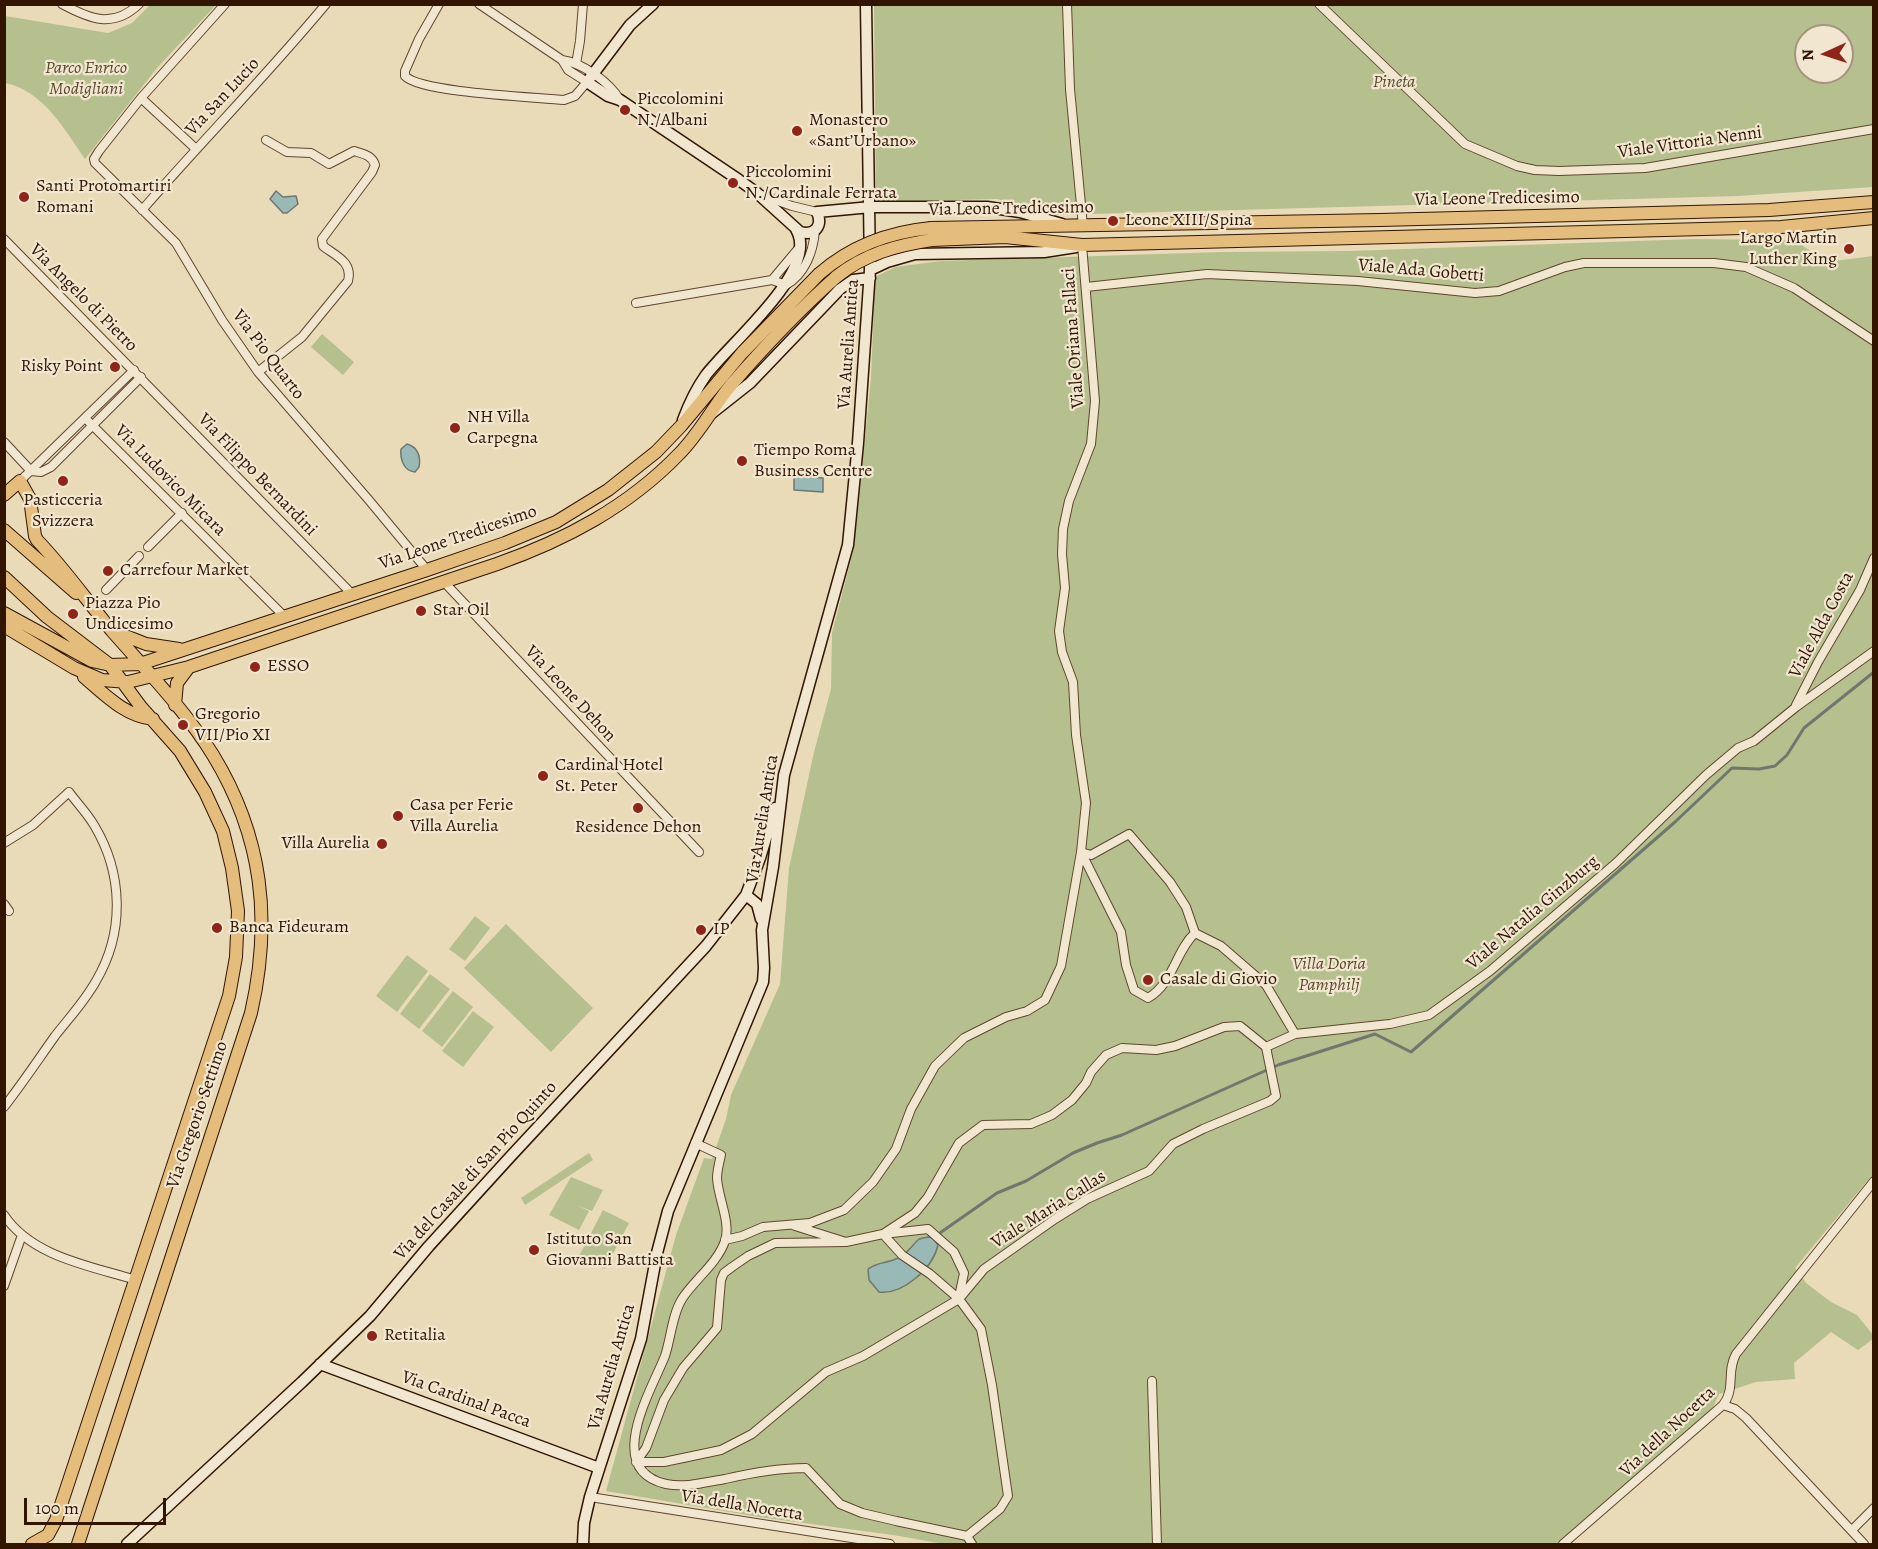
<!DOCTYPE html>
<html>
<head>
<meta charset="utf-8">
<style>
	body { margin:0 }
	#map { position:relative; width:1878px; height:1549px; overflow:hidden; background:#e9dab8; font-family:Alegreya,serif }
	canvas { display:block }
	.frame { position:absolute; inset:0; border:6px solid #321500; pointer-events:none }
	.north { position:absolute; left:1794px; top:24px; width:60px; height:60px; box-sizing:border-box; background:#f1e7d1; border:2px solid #a5937d; border-radius:50%; rotate:267deg; font-size:16px; font-weight:700; line-height:24px; text-align:center; color:#321500 }
	.north::after { content:''; display:block; margin:auto; width:21px; height:27px; background:#8f2418; clip-path:polygon(50% 0,100% 100%,50% 72%,0 100%) }
	.scale { position:absolute; left:24px; top:1498px; width:142px; height:27px; box-sizing:border-box; border:3px solid #321500; border-top:0; padding-left:8px; font-size:18px; line-height:21px; white-space:nowrap; color:#321500; -webkit-text-stroke:4px #f1e7d1; paint-order:stroke }
</style>
</head>
<body>
<div id="map">
<canvas width="1878" height="1549"></canvas>
<div class="frame"></div>
<div class="north">N</div>
<div class="scale">100 m</div>
</div>
<script>
const c = document.querySelector('canvas').getContext('2d');
c.lineJoin = 'round';
function fill(path, color) { c.fillStyle = color; c.fill(path, 'evenodd'); }
function strokePath(path, color, width, dash) { c.strokeStyle = color; c.lineWidth = width; c.lineCap = dash ? 'butt' : 'round'; c.setLineDash(dash || []); c.stroke(path); }
function label(font, color, halo, rows, align = 'center') {
  c.font = font + ' Alegreya,serif'; c.lineWidth = 4.5; c.setLineDash([]); c.textBaseline = 'middle'; c.strokeStyle = halo; c.fillStyle = color; for (const [text, x, y, turn = 0] of rows) {
    c.save(); c.translate(x, y); c.rotate((+turn || 0) * Math.PI / 180); c.textAlign = isNaN(turn) ? turn : align; if (halo) c.strokeText(text, 0, 0); c.fillText(text, 0, 0); c.restore();
  }
}
fill(new Path2D(`
	M150,5h66l-59,63 -72,91c-21,-30 -41,-68 -80,-76v-67l103,17 24,-10z
	M874,5h999v182l-135,9 -683,19 -58,-16 -121,3zM1806,36h36v36h-36z
	M1694,239l91,1 12,2 30,20 46,-6v918l-78,94 11,15 25,19 26,13 16,20v4l-15,11 -27,-18 -37,31 1,16 -39,3 -37,12 -6,13 -95,88 -56,47 -7,2h-611l-51,-9 -134,-18 -153,-26 70,-256 28,-77 8,1 14,-40 5,-24 49,-111 9,-116 25,-116 17,-63 1,-56 22,-85 17,-170 4,-101 20,-10 46,-6 281,-9 127,-1z
	M322,334l32,28 -11,13 -32,-28z
	M475,916l15,12 -25,33 -16,-12z
	M506,924l87,84 -42,44 -87,-84z
	M407,955l21,16 -31,41 -21,-16z
	M430,974l20,15 -31,40 -19,-15z
	M453,991l20,16 -31,40 -20,-16z
	M473,1011l21,16 -31,40 -21,-16z
	M589,1153l4,7 -68,45 -4,-7z
	M571,1177l32,13 -11,21 -14,-5 11,5 -10,19 -30,-15z
	M603,1210l26,13 -24,46 -26,-13z`), '#b6c08f');
const water = new Path2D(`
	M276,191l7,6 13,-1 2,8 -11,9h-4l-13,-14z
	M407,444c11,3 14,13 12,23l-4,5c-12,-1 -15,-14 -14,-23z
	M794,476l29,2v14l-29,-2z
	M928,1237l5,1 5,7c-5,23 -35,50 -59,47l-10,-12 -1,-11c9,-7 19,-6 28,-10 11,-4 15,-13 23,-20z`);
fill(water, '#99b9b6');
strokePath(water, '#70776d', 1.5);
strokePath(new Path2D(`
	M937,1235l60,-42 29,-12 47,-28 24,-10 25,-8 156,-70 97,-31 36,18 264,-230 57,-54 27,1 16,-3 12,-11 17,-27 70,-56`), '#70776d', 3);
const street = new Path2D(`
	M62,4c28,15 51,25 77,0
	M225,4l-84,94 -42,53 -5,8 1,4 81,80 46,77 36,52 110,127 59,71
	M439,4l-20,35 -14,32v5c16,17 131,21 159,24l11,-4 12,-14 -19,-12 -6,-10 -83,-56
	M1067,4l3,85 13,137
	M1319,4l146,140 52,22 18,4 24,1 86,-3 229,-39
	M562,60c21,3 47,22 58,40
	M576,64l4,-23 3,-37
	M141,98l55,51
	M761,195l31,11 25,6
	M142,210c61,-70 125,-135 184,-206
	M4,239l348,355
	M798,249l-26,31 14,5c19,-11 27,-33 29,-54
	M1086,287l121,-13 151,7 117,12 24,-2 66,-24 19,-4h130l32,4 48,21 80,53
	M636,303l136,-23
	M258,372l44,-35 46,-56c5,-19 -12,-25 -25,-35l-1,-7 50,-67 3,-7c-3,-10 -12,-11 -21,-14l-25,13 -18,-11 -24,-1 -21,-12
	M85,418l199,198
	M4,442l27,29
	M31,471l10,1 10,-5 90,-90
	M20,481l114,-111
	M148,547l34,-34
	M444,582l255,270
	M106,590l33,-34
	M1796,705l22,-43 42,-72 14,-32
	M4,843l29,-18 36,-33c8,11 18,21 25,33 29,48 31,107 2,156 -11,20 -27,37 -41,55 -17,24 -33,48 -51,71
	M1081,852l10,3 38,-21 41,48 16,25 9,26 26,13 45,39 29,49
	M1081,852l40,80 5,33 8,25 14,8c25,-14 28,-48 47,-65
	M4,904l5,7
	M1266,1047l29,-13 95,-10 39,-9 61,-44 126,-108 90,-88 32,-27 16,-7 42,-34 78,-56
	M695,1143l26,12c-2,8 -4,16 -4,23 1,20 14,44 8,63 -8,23 -31,39 -43,58 -10,16 -11,39 -17,57 -14,35 -62,114 1,128 20,4 40,-2 59,-5 26,-6 54,-11 81,-11l34,36 22,9 34,8 71,15 5,8
	M4,1215c28,42 87,51 132,65
	M795,1226l51,16 37,-8 45,-5 26,23 10,21 -5,24
	M725,1240l17,-4 21,-9 47,-4 34,-13 29,-28 23,-33 15,-40 24,-43 29,-28 42,-21 21,-6 18,-11 16,-34 20,-114 5,-49 -10,-68 -3,-53 -11,-30 -3,-21 6,-43 -3,-34 1,-25 6,-28 22,-57 4,-43 -13,-156
	M4,1286l18,-51
	M1152,1381l5,163
	M1723,1405l12,4 11,9 118,126
	M636,1462h28l57,-12 31,-16 74,-62 37,-16 96,-57 25,-30 71,-50 32,-20 62,-28 24,-27 30,-15 67,-28 6,-5 -10,-49
	M636,1462l10,-14 18,-48 19,-32 34,-40 4,-48 3,-7 8,-6 16,-11 27,-13 71,-1
	M590,1497l300,47
	M1852,1530l22,-22
	M967,1536l33,-27 8,-13 -16,-111 -11,-56 -22,-30 -29,-25 -28,-19 -19,-21 32,-21 13,-16 31,-54 24,-18 48,-1 21,-9 20,-15 14,-17 5,-11 15,-17 16,-7 34,2 19,-4 49,-19 16,-1 26,21
	M1563,1544l160,-139c13,-17 3,-33 13,-51l138,-173`);
const secondary = new Path2D(`
	M653,4l-23,21 -43,57 21,14 12,4 119,80 18,13 43,39c15,4 23,-6 17,-20l54,-5h116l33,5 42,12
	M870,270l17,-8 28,-8 129,-2 32,-5
	M712,413l38,-30 90,-94 13,-9 17,-2
	M683,420c6,-16 13,-31 23,-45 24,-31 98,-93 94,-133 0,-5 -2,-9 -4,-13
	M746,895l11,9 4,15
	M320,1364l279,104
	M127,1544l175,-162 68,-66 59,-70 81,-89 196,-211 40,-51 14,-37 15,-50
	M583,1544l1,-21 6,-26 51,-158 16,-86 11,-42 95,-229 1,-14 -2,-38 11,-63 11,-92 64,-230 10,-102 12,-173 -4,-266`);
const primary = new Path2D(`
	M931,228l449,-8 389,-10 105,-8
	M932,240l73,-3 77,8 699,-18 93,-9
	M4,495l16,-14 10,18 5,37 2,4c28,29 50,61 75,91 35,40 73,79 101,124 50,82 59,166 38,258l-173,531
	M4,530l72,63
	M4,577l43,40 63,48 31,42 39,44 25,41 18,39 9,37 6,43 -2,46 -7,39 -173,524 -8,15 -16,9
	M4,613l88,48 18,4 30,-1 287,-94 78,-27 51,-21 52,-32 48,-38 25,-26 61,-73 77,-79
	M4,626l70,42 28,12 26,2 61,-15 308,-103c68,-24 131,-57 182,-110 20,-20 34,-47 52,-69 33,-38 68,-75 105,-108
	M113,631l33,13 33,5
	M84,677c21,18 41,39 69,42
	M175,705l2,-22 12,-16`);
strokePath(street, '#60462e', 10);
strokePath(secondary, '#321500', 13);
strokePath(primary, '#321500', 14);
strokePath(street, '#f1e7d1', 8);
strokePath(secondary, '#f1e7d1', 10);
strokePath(primary, '#e4bd7c', 12);
const primaryBridge = new Path2D(`
	M819,274c32,-28 70,-42 112,-46
	M836,277c28,-23 62,-32 96,-37`);
strokePath(primaryBridge, '#321500', 14, []);
strokePath(primaryBridge, '#e4bd7c', 12);
for (const [x, y, r, color] of [
	[625,110,6,"#8f2418"],
	[797,131,6,"#8f2418"],
	[733,183,6,"#8f2418"],
	[24,197,6,"#8f2418"],
	[1113,221,6,"#8f2418"],
	[1849,249,6,"#8f2418"],
	[115,367,6,"#8f2418"],
	[455,428,6,"#8f2418"],
	[742,461,6,"#8f2418"],
	[63,481,6,"#8f2418"],
	[108,571,6,"#8f2418"],
	[421,611,6,"#8f2418"],
	[73,614,6,"#8f2418"],
	[255,667,6,"#8f2418"],
	[183,725,6,"#8f2418"],
	[543,776,6,"#8f2418"],
	[638,808,6,"#8f2418"],
	[398,816,6,"#8f2418"],
	[382,844,6,"#8f2418"],
	[217,928,6,"#8f2418"],
	[701,930,6,"#8f2418"],
	[1148,980,6,"#8f2418"],
	[534,1250,6,"#8f2418"],
	[372,1336,6,"#8f2418"]
]) { const dot = new Path2D(); dot.arc(x, y, r, 0, 2 * Math.PI); c.fillStyle = color; c.fill(dot); strokePath(dot, '#f1e7d1', 2); }
label('italic 18px', '#5a482b', '#f1e7d1', [
	["Parco Enrico",86,69],
	["Modigliani",86,90],
	["Pineta",1394,83],
	["Villa Doria",1329,965],
	["Pamphilj",1329,986]
]);
label('18px', '#321500', '#f1e7d1', [
	["Via San Lucio",223,97,-47],
	["Viale Vittoria Nenni",1690,143,-8],
	["Via Leone Tredicesimo",1497,199,-1],
	["Via Leone Tredicesimo",1011,209,-1],
	["Viale Ada Gobetti",1421,271,5],
	["Via Angelo di Pietro",83,298,45],
	["Viale Oriana Fallaci",1074,338,-94],
	["Via Aurelia Antica",849,344,-86],
	["Via Pio Quarto",268,355,53],
	["Via Filippo Bernardini",257,475,46],
	["Via Ludovico Micara",170,481,45],
	["Via Leone Tredicesimo",458,538,-19],
	["Viale Alda Costa",1822,625,-62],
	["Via Leone Dehon",570,694,47],
	["Via Aurelia Antica",763,819,-81],
	["Viale Natalia Ginzburg",1533,913,-40],
	["Via Gregorio Settimo",198,1115,-71],
	["Via del Casale di San Pio Quinto",476,1171,-48],
	["Viale Maria Callas",1049,1210,-32],
	["Via Aurelia Antica",612,1367,-74],
	["Via Cardinal Pacca",466,1400,20],
	["Via della Nocetta",1668,1432,-43],
	["Via della Nocetta",742,1506,9]
]);
label('18px', '#321500', '#f1e7d1', [
	["Piccolomini",637,100],
	["N./Albani",637,121],
	["Monastero",809,121],
	["«Sant’Urbano»",809,142],
	["Piccolomini",745,173],
	["N./Cardinale Ferrata",745,194],
	["Santi Protomartiri",36,187],
	["Romani",36,208],
	["Leone XIII/Spina",1125,221],
	["Largo Martin",1837,239,"right"],
	["Luther King",1837,260,"right"],
	["Risky Point",103,367,"right"],
	["NH Villa",467,418],
	["Carpegna",467,439],
	["Tiempo Roma",754,451],
	["Business Centre",754,472],
	["Pasticceria",63,501,"center"],
	["Svizzera",63,522,"center"],
	["Carrefour Market",120,571],
	["Piazza Pio",85,604],
	["Undicesimo",85,625],
	["Star Oil",433,611],
	["ESSO",267,667],
	["Gregorio",195,715],
	["VII/Pio XI",195,736],
	["Cardinal Hotel",555,766],
	["St. Peter",555,787],
	["Casa per Ferie",410,806],
	["Villa Aurelia",410,827],
	["Residence Dehon",638,828,"center"],
	["Villa Aurelia",370,844,"right"],
	["Banca Fideuram",229,928],
	["IP",713,930],
	["Casale di Giovio",1160,980],
	["Istituto San",546,1240],
	["Giovanni Battista",546,1261],
	["Retitalia",384,1336]
], 'left');
</script>
</body>
</html>
